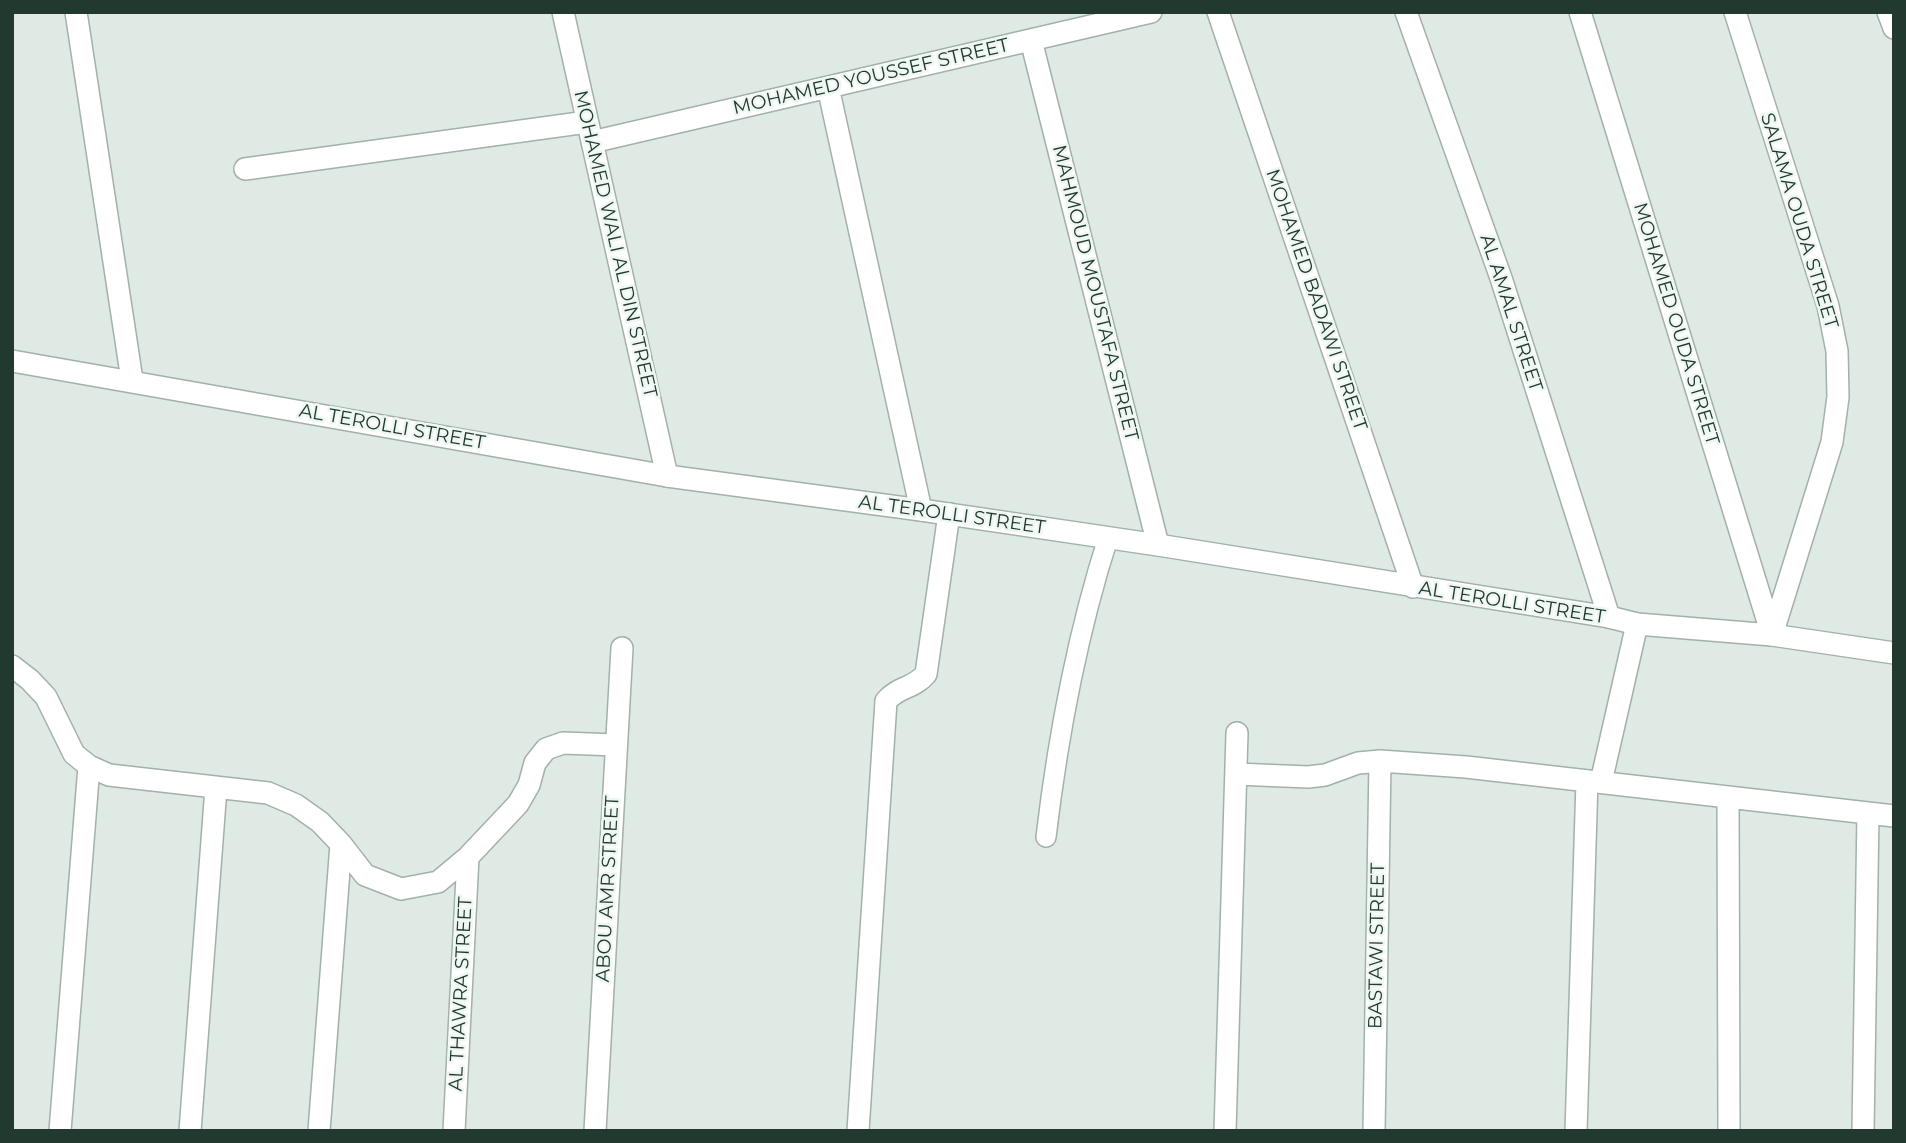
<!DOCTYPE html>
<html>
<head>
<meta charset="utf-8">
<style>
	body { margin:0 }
	#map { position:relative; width:1906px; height:1143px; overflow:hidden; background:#dfeae4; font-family:Montserrat,sans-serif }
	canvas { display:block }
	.frame { position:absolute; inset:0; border:14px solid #21392f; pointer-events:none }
</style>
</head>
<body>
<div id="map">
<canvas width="1906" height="1143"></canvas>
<div class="frame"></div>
</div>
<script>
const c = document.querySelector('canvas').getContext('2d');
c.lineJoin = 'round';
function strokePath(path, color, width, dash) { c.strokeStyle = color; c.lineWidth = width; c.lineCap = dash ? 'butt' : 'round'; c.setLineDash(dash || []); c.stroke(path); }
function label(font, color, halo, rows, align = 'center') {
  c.font = font + ' Montserrat,sans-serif'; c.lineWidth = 5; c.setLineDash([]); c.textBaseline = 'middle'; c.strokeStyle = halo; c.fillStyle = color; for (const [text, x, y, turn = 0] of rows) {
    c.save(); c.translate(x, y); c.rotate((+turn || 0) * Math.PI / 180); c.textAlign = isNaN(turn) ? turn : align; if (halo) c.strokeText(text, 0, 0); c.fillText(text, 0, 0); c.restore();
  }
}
const service = new Path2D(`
	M1046,837c12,-101 31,-202 62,-299`);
const minor = new Path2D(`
	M76,12l56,368
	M563,12l104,464
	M1218,12l195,575
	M1406,12l95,266 108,339
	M1580,12l192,623
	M1735,12l93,294 9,45 1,46 -6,45 -60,193
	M1888,12l6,16
	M1031,40l127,505
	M828,87l93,423
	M592,142l559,-130
	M245,169l342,-47
	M12,666l18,14 16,17 28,57 15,12 20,9 159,18 28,12 24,17 21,22 24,31 36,14 37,-7 30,-25 50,-53 11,-19 6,-22 11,-14 17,-6 53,2
	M1236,774l72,3 17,-2 33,-12 22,-2 86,6 428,49
	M1601,782l36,-158
	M1728,797l1,334
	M60,1131l29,-365
	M190,1131l26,-343
	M319,1131l22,-287
	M454,1131l14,-274
	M595,1131l27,-483
	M858,1131l28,-430c13,-15 27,-12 40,-27l23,-160
	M1225,1131l12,-398
	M1374,1131l6,-370
	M1576,1131l11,-350
	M1863,1131l5,-318`);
const tertiary = new Path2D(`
	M12,361l655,115 254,34 237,35 451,72 28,7 135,11 122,18`);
strokePath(service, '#a2b1aa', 22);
strokePath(minor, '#a2b1aa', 24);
strokePath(tertiary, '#a2b1aa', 24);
strokePath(service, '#fff', 19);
strokePath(minor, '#fff', 21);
strokePath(tertiary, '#fff', 21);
label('19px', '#21392f', '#eff7f2', [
	["MOHAMED YOUSSEF STREET",871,77,-13],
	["SALAMA OUDA STREET",1799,221,73],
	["MOHAMED WALI AL DIN STREET",615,244,77],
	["MAHMOUD MOUSTAFA STREET",1095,293,76],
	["MOHAMED BADAWI STREET",1316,300,71],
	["AL AMAL STREET",1511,313,72],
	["MOHAMED OUDA STREET",1676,324,73],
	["AL TEROLLI STREET",392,427,10],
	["AL TEROLLI STREET",952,515,8],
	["AL TEROLLI STREET",1512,603,9],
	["ABOU AMR STREET",608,889,-87],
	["BASTAWI STREET",1377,946,-89],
	["AL THAWRA STREET",461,994,-87]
]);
</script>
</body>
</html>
